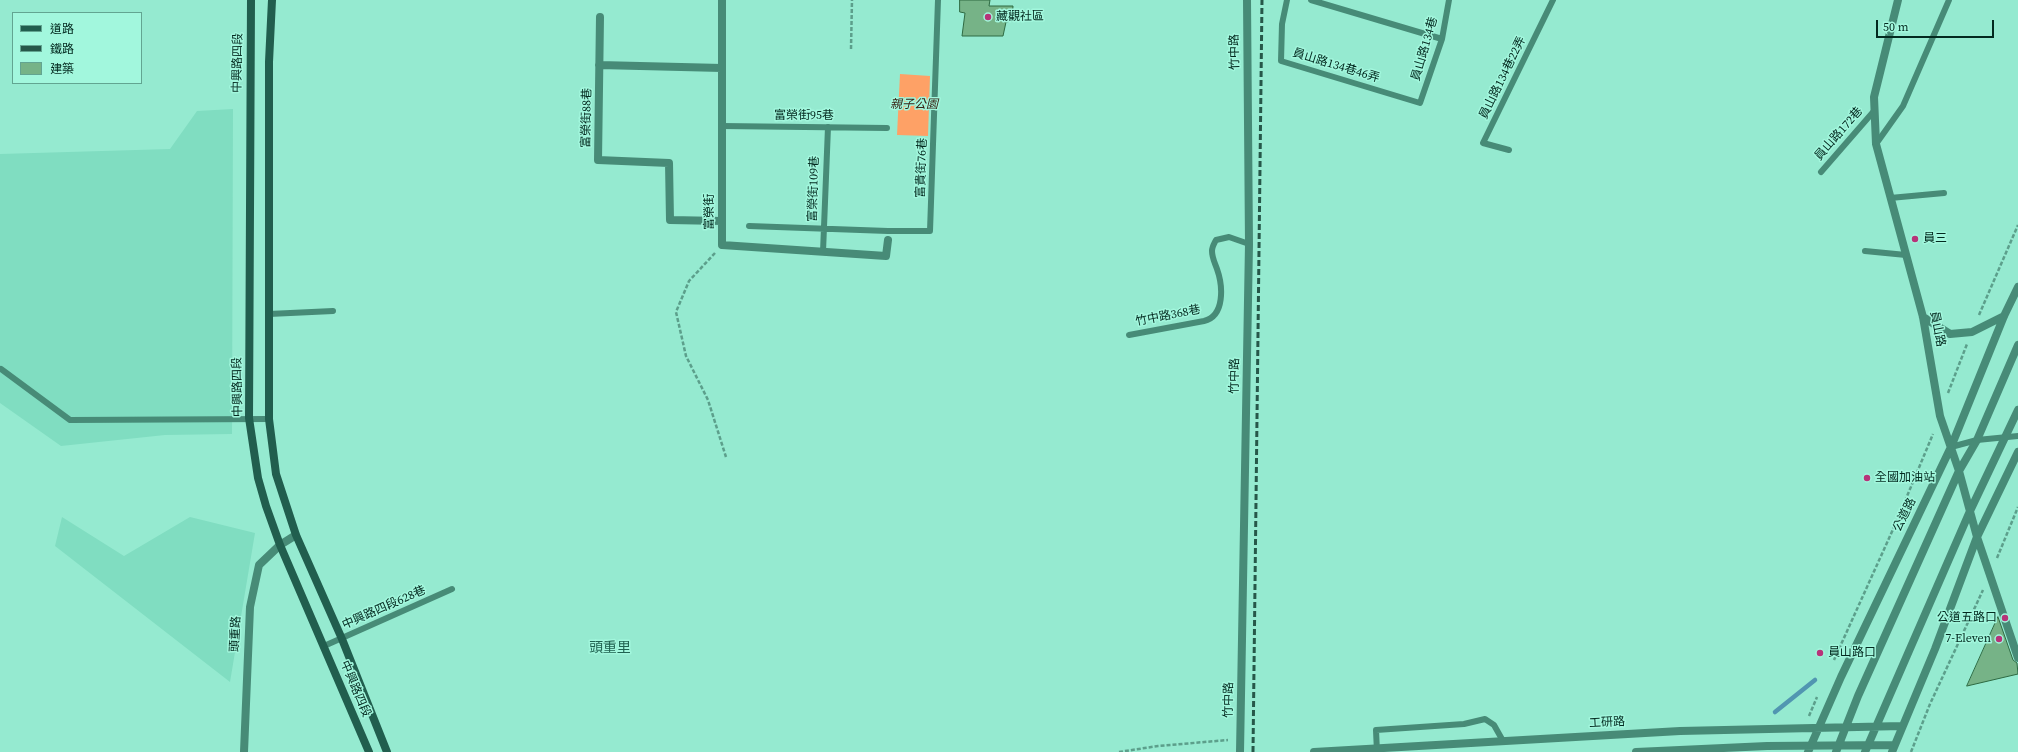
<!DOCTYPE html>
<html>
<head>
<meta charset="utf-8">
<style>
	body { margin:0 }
	#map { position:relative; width:2018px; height:752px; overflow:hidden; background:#95ead0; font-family:"Source Serif 4","Noto Sans TC",serif }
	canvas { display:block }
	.legend { position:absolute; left:12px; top:12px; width:130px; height:72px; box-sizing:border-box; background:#a2f7dd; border:1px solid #62a591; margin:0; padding:5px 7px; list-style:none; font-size:12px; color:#03291f }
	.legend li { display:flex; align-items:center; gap:8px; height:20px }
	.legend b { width:20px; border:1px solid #62a591 }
	.scale { position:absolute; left:1876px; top:20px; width:118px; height:18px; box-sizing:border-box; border:2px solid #03291f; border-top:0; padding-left:5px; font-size:12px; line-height:14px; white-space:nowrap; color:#03291f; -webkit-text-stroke:3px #a2f7dd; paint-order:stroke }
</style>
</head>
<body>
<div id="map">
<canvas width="2018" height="752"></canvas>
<ul class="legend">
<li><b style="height:5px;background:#215e4e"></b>道路</li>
<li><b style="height:5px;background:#265749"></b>鐵路</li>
<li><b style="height:11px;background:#76b387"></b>建築</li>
</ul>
<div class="scale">50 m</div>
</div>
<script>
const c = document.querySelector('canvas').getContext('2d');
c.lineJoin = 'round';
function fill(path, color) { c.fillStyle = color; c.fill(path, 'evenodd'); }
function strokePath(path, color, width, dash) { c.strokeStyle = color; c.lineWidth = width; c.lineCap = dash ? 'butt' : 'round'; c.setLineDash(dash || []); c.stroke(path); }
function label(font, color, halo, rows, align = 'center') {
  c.font = font + ' "Source Serif 4","Noto Sans TC",serif'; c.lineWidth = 3; c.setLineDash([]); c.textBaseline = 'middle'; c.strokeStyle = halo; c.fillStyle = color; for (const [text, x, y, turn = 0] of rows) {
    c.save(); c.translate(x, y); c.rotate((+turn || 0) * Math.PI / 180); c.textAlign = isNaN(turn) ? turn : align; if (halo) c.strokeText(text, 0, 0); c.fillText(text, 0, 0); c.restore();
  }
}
fill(new Path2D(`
	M233,109l-1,325 -67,1 -104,11 -61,-43v-249l170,-5 27,-38z
	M62,517l62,39 66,-39 65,16 -25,149 -175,-136z`), '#80ddc1');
fill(new Path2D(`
	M900,74l30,2 -2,60 -31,-1z`), '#fea166');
strokePath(new Path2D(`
	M1775,712l40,-32`), '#5196b1', 4.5);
const building = new Path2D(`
	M960,0h30l-1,6h24l-1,15 -6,1 -3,14h-41l3,-23 -5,-1z
	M1998,617l15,43 4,3 1,11 -51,12z`);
fill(building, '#76b387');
strokePath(building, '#2e6a42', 1);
strokePath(new Path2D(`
	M851,49l1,-49
	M715,253l-26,28 -13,31 10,44 22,44 18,57
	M1979,315l39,-90
	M1948,393l19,-49
	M1997,558l21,-51
	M1834,660l61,-135 38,-91
	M1809,716l8,-19
	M1119,752l39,-6 70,-6
	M1911,752l19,-48 53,-114`), '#5c9f8b', 2.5, [4, 2]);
strokePath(new Path2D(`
	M1287,0l-5,24 -1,37 139,42 22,-64 7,-39
	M1311,0l131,39
	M722,126l165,2
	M1876,144l27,-38 46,-106
	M1509,150l-26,-7 70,-143
	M1821,172l53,-61
	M1890,198l54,-5
	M749,226l139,5h42l8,-231
	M1865,251l41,4
	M823,252l5,-125
	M269,314l64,-3
	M1129,335l75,-14c21,-5 19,-35 13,-52 -2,-6 -5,-11 -5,-18 0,-4 2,-7 4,-11l13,-3 20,7
	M1,369l69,51 199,-1
	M1951,447l26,-7 41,-4
	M324,646l128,-57
	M1377,752l-1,-22 88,-6 21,-5 9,6 9,16`), '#478b77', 6);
strokePath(new Path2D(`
	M722,0v245l164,11 2,-16
	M600,17l-2,143 71,3 1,57 52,1
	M599,65l123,3
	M244,752l6,-145 9,-42 21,-20 16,-10
	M1240,752l9,-508 -2,-244`), '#478b77', 8);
strokePath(new Path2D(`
	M1898,0l-24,97 2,47 47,173 17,99 19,55 18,66 41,121
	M1923,317l27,17 22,-2 32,-16
	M1314,752l366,-21 222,-5
	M1636,752l131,-6 127,-1
	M1808,752l33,-75 110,-230 53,-131 14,-29
	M1836,752l22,-56 101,-225 18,-31 41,-95
	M1865,752l105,-241 48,-101
	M1892,752l43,-103 42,-112 41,-85`), '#478b77', 8);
strokePath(new Path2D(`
	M251,0l-2,418 9,60 8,28 14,39 89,207
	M272,0l-3,62v357l7,55 20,61 46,104 45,113`), '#215e4e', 8);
strokePath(new Path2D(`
	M1253,752l9,-752`), '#265749', 3, [6, 3]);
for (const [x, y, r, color] of [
	[988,17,4,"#b73379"],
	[1915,239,4,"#b73379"],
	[1867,478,4,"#b73379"],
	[2005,618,4,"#b73379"],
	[1999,639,4,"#b73379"],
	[1820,653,4,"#b73379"]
]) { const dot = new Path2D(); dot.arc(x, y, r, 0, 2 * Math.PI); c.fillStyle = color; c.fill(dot); strokePath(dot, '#a2f7dd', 1.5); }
label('12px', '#03291f', '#a2f7dd', [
	["藏觀社區",996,17],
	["員三",1923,239],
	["全國加油站",1875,478],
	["公道五路口",1997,618,"right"],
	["7-Eleven",1991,639,"right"],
	["員山路口",1828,653]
], 'left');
label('12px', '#03291f', '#a2f7dd', [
	["員山路134巷",1425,49,-74],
	["竹中路",1235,52,-91],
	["中興路四段",238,63,-89],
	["員山路134巷46弄",1336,66,17],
	["員山路134巷22弄",1503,78,-64],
	["富榮街95巷",804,116],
	["富榮街88巷",587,118,-89],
	["員山路172巷",1839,134,-49],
	["富貴街76巷",922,168,-88],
	["富榮街109巷",814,189,-88],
	["富榮街",710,212,-90],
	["竹中路368巷",1168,316,-11],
	["員山路",1937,329,79],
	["竹中路",1235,376,-89],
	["中興路四段",238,387,-91],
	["公道路",1905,515,-64],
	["中興路四段628巷",384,608,-24],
	["頭重路",236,634,-87],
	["中興路四段",355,689,67],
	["竹中路",1229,700,-89],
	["工研路",1607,723,-3]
]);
label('italic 12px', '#392416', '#a2f7dd', [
	["親子公園",914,105]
]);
label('14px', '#206251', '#a2f7dd', [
	["頭重里",610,648]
]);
</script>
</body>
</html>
